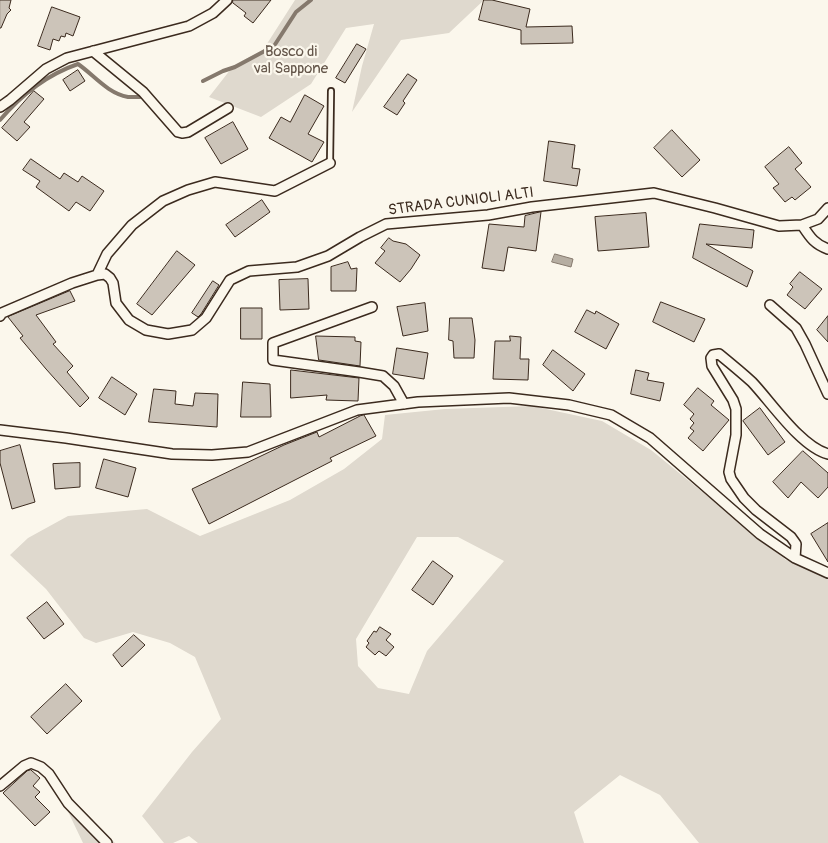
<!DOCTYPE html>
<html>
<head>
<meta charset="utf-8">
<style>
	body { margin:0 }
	canvas { display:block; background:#fbf7ec }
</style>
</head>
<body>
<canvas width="828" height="843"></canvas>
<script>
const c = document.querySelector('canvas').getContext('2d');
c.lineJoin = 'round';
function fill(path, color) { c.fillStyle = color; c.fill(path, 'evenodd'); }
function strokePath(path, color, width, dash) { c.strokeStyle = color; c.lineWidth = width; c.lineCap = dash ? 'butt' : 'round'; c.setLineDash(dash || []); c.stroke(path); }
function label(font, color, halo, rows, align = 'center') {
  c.font = font + ' Pangolin,sans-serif'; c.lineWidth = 4.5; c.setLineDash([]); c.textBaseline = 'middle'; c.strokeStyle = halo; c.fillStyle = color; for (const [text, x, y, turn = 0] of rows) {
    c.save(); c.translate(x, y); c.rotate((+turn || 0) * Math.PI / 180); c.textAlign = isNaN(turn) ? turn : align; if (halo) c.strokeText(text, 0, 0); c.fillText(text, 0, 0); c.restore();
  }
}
fill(new Path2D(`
	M295,0h189l-35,33 -48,7 -49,72 10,-46 12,-42 -28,4 -35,56 -50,33 -52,-20 25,-32 29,-15z
	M532,406l70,15 49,29 135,110 42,7v276h-129l-39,-48 -40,-20 -46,37 10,31h-386l-9,-7 -16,7h-9l-22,-27 50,-64 29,-33 -26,-62 -25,-14 -37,-11 -37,11 -12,-5 -38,-49 -36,-34 18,-17 40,-22 79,-7 53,27 90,-36 54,-31 38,-30 3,-24 60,-6zM417,537h41l46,24 -77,90 -18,43 -31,-6 -20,-22 -2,-27z
	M53,780l62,63h-32z`), '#dfd9ce');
const water = new Path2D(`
	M555,254l18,5 -2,8 -19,-5z`);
fill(water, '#b6aea2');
strokePath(water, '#85796d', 1);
strokePath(new Path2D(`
	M203,81l20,-10 12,-4 39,-21 22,-34 15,-12
	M0,120c22,-26 46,-45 78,-56 16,11 29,29 50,33 4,0 8,0 12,0`), '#85796d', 4);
const building = new Path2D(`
	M0,0h11l-2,8 2,2 -4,4 -6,14h-1z
	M233,0h38l-18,23 -9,-7 2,-3 -13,-10z
	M484,0h8l38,9 -4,18 46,-1 1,17 -52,1v-14l-42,-10z
	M52,7l28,10 -7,19 -7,-3 -1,4 -4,-1 -2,5 -6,-2 -3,11 -12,-4z
	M357,44l9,5 -21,34 -9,-5z
	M78,70l7,11 -15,10 -7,-11z
	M408,74l9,6 -14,21 2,2 -8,12 -13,-8z
	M34,91l10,8 -20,23 6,5 -13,14 -15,-13z
	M305,95l19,11 -16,28 16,8 -12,20 -43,-24 12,-21 9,5z
	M233,122l15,27 -27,15 -16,-26z
	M672,130l28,30 -18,17 -28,-29z
	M549,141l26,4 -3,23 8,1 -3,17 -33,-5z
	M789,147l13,16 -7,6 16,18 -16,13 -3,-3 -7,5 -12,-14 6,-4 -14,-17z
	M31,159l29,20 4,-6 14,9 4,-6 22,15 -14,20 -14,-9 -7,9 -33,-24 4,-6 -17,-11z
	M262,200l8,12 -35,25 -9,-12z
	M541,212l-5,39 -28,-4 -4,24 -22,-3 7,-44 35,3 1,-11z
	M646,213l3,34 -51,4 -3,-34z
	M700,224l54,6 -2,18 -46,-4 47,27 -6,16 -54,-29z
	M389,238l4,3 13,3 14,11 -9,14 -11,13 -25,-19 10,-12 -4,-3z
	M177,251l18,14 -43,50 -15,-11z
	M348,262l3,7 6,-1 -1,23h-25v-24z
	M800,272l22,17 -17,20 -18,-14 6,-8 -3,-3z
	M308,279l1,30 -29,1 -1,-30z
	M213,281l6,4 -18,29 -3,3 -6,-4z
	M70,291l5,10 -39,14 20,27 -3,2 20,22 -6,6 22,26 -9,9 -34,-38 -26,-31 3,-2 -15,-19z
	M661,302l44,17 -11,23 -41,-20z
	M425,303l3,28 -25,5 -6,-29z
	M241,308h21v31h-21z
	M587,310l8,4 1,-3 23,13 -13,25 -31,-17z
	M828,316v26l-11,-12z
	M450,318h22l3,22 -1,18h-20l-1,-17 -4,-1z
	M316,336l39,1v4l6,1 -1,24 -41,-6z
	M510,336l11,1 -1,22h9l-1,21 -35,-1 2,-38h15z
	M397,348l31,5 -4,26 -31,-5z
	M553,350l32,24 -12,17 -30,-26z
	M291,370l68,8 -1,23 -32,-1 1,-5 -36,3z
	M636,370l13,3 -2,7 17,3 -4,18 -29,-7z
	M112,377l25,17 -12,21 -26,-17z
	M243,382l27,2 1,33h-30z
	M698,388l16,13 -3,4 18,15 -26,31 -15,-13 6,-7 -4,-3 4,-5 -4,-4 4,-5 -10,-9z
	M154,389l22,2 -1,13 18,2 2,-13 23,1 -1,33 -68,-5z
	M760,408l25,34 -17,13 -25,-34z
	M364,415l12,21 -46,22 2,3 -123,63 -17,-35 92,-44 33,-13 2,5 41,-21z
	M20,445l15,57 -23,7 -12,-46v-12z
	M803,451l25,22v14l-10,11 -17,-16 -13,16 -15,-16z
	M104,459l32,9 -8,29 -32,-9z
	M80,463v24l-25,2 -2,-25z
	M828,523v39l-17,-28z
	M433,561l20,15 -20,29 -21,-15z
	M47,602l17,22 -20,15 -17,-21z
	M380,627l11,7 -5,6 8,7 -8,9 -7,-5 -4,4 -9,-8 3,-4 -2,-2 7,-10 2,1z
	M134,635l11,10 -23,22 -9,-12z
	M66,684l16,17 -35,33 -16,-17z
	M31,770l9,8 -7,8 7,6 -5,5 15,15 -15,14 -32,-33 24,-22z`);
fill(building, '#ccc4b9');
strokePath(building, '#3b2a1e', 1);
const service = new Path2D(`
	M330,163l1,-72`);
const minor = new Path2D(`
	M93,51l50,41 35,40 4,1 6,-1 40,-24
	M0,107l10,-7 36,-31 21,-11 122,-32 24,-13 14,-13
	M802,225c8,12 12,19 26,24
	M97,275l10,-21 25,-29 31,-24 25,-11 27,-8 60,9 55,-28
	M770,305l26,23 9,16 23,50
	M372,307l-99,36v17l86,12 24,4 11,10 10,18
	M0,316l2,-3 70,-30 25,-8 8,-1 5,4 3,5 3,20 13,17 17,10 22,4 24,-4 14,-12 24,-38 19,-9 48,-4 31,-11 32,-19 26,-13 102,-9 44,-8 122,-14 61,15 64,18 23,-1 16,-6 10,-11
	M0,430l66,8 106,16 40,1 36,-3 109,-42 61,-8 91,-4 60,7 42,10 39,23 110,96 35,24 33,15
	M795,558l1,-14 -5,-7 -35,-27 -12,-12 -13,-19 -2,-7 7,-37v-26l-3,-9 -21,-34 -1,-8 2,-3 6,-1c11,9 22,18 33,28 19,20 49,65 76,72
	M0,786l24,-20 7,-3 10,4 8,7 19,29 39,40`);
strokePath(service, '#3b2a1e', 8);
strokePath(minor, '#3b2a1e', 12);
strokePath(service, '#fbf7ec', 4.5);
strokePath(minor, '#fbf7ec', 9);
label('15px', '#64564a', '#fbf7ec', [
	["Bosco di",291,52],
	["val Sappone",291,69]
]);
label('15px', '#3b2a1e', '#fbf7ec', [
	["STRADA CUNIOLI ALTI",461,202,-7]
]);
</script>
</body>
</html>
